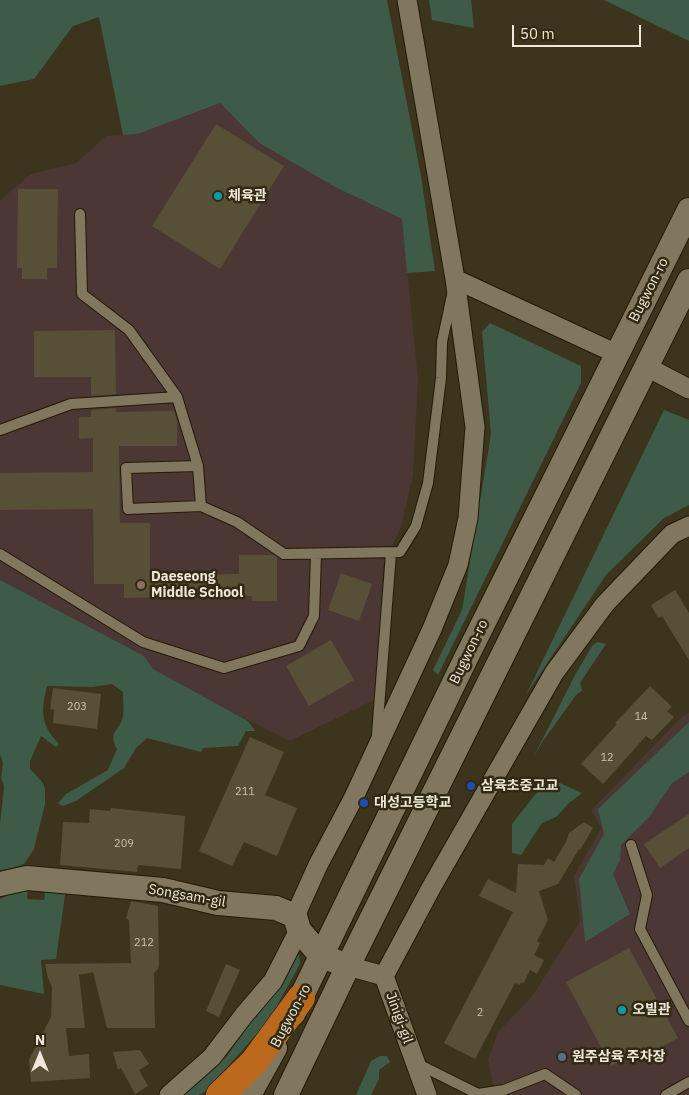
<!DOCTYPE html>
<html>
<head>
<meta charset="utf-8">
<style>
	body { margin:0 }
	#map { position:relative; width:689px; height:1095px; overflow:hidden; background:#3d341d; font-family:"IBM Plex Sans",sans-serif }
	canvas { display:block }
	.north { position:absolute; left:15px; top:1030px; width:50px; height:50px; -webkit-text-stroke:4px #332a13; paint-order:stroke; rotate:0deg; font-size:14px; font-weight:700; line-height:20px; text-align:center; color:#eee8da }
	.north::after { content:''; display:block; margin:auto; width:18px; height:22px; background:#eee8da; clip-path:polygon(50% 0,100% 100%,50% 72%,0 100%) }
	.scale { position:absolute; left:512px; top:25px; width:129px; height:22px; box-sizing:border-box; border:2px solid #eee8da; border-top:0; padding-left:6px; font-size:15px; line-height:18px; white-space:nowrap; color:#eee8da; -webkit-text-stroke:4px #332a13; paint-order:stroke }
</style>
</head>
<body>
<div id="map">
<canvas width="689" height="1095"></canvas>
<div class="north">N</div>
<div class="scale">50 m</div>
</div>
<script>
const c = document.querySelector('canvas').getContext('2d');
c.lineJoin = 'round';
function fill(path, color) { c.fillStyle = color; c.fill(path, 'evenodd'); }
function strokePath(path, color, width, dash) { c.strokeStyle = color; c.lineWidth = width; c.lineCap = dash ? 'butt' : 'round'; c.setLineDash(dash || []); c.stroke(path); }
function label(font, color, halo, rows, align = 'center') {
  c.font = font + ' "IBM Plex Sans","Noto Sans KR",sans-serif'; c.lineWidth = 5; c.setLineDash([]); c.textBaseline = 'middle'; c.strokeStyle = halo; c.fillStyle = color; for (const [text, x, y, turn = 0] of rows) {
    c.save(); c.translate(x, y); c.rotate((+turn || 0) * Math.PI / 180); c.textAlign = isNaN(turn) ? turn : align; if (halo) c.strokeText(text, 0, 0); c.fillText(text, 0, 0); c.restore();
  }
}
fill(new Path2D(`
	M220,103l39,40 78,45 65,31 16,160 -5,96 -12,52 -18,39 -5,132 -88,43 -290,-145v-396l31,-26 45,-11 30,-27 32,-2z
	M689,713v382h-194l-7,-35 10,-28 35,-37 47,-74 -6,-45 27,-48 -10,-18 92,-94z`), '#4b3733');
fill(new Path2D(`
	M0,0h387l34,176 14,95 -28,2 -5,-54 -65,-31 -78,-45 -39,-40 -82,31 -15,1 -24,-118 -26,9 -39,53 -34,7z
	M429,0h42l3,28 -42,-8z
	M604,0h85v41z
	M490,323l91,43v17l-143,292 -5,-5 29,-60 29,-176 -9,-102z
	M664,410l25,10v85l-25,13 -58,57 -80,120z
	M0,580l144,76 9,13 95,52 7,10h-9l-8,15 -35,2 -2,4 -54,-14 -11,10 -12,20 -48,33 -13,5 -5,-3 8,-9 42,-24 9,-21c-10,-18 3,-17 6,-33 1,-7 0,-16 0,-24l-11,-8 -19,3 -46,-1c-6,24 -7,38 12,58l-3,3 -15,-11 -11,25v8l13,14 2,6v15l-11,45 -10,15 -12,4 -12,2v-45l4,-39 -3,-8 2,-15 -3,-9z
	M597,642l9,2 -26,39 2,8 -6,4 -33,46 -10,17 41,-81 18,-31z
	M689,722v50l-17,11 -23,34 -28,28 -1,15 -7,14 17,40 -45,28 -6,-63 25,-45 -6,-25z
	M551,779l31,14 -13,10 -13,14 -14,6 -21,32 -9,-2v-29l34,-43z
	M28,886l-1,13 17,1 2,-12h20l-10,71 -15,1 3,34 -44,-9v-86z
	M299,954l1,10 -31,56 -63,71 -8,4h-16l45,-39 64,-92z
	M380,1056h7l3,6 -11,8v9l-8,16h-15l15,-34z`), '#3e5b48');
fill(new Path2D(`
	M216,124l68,42 -64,103 -68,-43z
	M18,189h40l-1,79h-10v11h-25v-11h-5z
	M115,330l1,64 -25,2v-19h-57v-46z
	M116,408v4l58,-1 3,10v25h-58l1,77h30v52l89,-1v-19h34l4,2v44h-25v-5l-128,2v-14h-30l-1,-75 -93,1v-37l93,-1v-34l-14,1v-22h12v-7z
	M341,573l31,11 -13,37 -31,-11z
	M675,590l14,23v47l-27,-44 -4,2 -7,-13z
	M331,640l23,40 -45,26 -23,-40z
	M650,686l22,21 -5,4 7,6 -22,23 -6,-4 -43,48 -22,-20 36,-40 -2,-1z
	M53,688l48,6 -4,35 -44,-6 1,-13 -4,-1z
	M250,737l34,15 -19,43 32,13 -20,48 -33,-14 -12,24 -33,-15z
	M111,808l74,8 -4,53 -43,-4 -1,7 -77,-7 3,-43 26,1 1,-14 20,2z
	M689,814v34l-29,20 -16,-24z
	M584,822l9,6 -13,22 -1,-1 -21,35 -19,7 9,29 -11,21 3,2 -6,12 10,5 -7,14 -7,-4 -7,14 -2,-2 -1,3 -5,-2 -40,76 -31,-16 69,-131 -34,-16 9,-17 28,14 2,-29 26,1 4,-7 6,4 12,-20 3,-9z
	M131,901l27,5 1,59 -1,4 -4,4 1,55h-48l-14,-56 -14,3 6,53h-19l3,28 20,-2 1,24 -59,4 -2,-22 22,-43 1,-30 -4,-9 -3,-14 86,-1 -2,-43 -3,-2z
	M629,948l49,90 -35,19 -4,-6 -28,15 -45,-84z
	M226,964l14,6 -21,47 -13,-6z
	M140,1050l9,14 -10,6 9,16 -13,8 -14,-26 -3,2 -5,-18z`), '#584f37');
const service = new Path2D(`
	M80,214l2,80 47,36 48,67
	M0,430l71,-26 106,-7 21,69
	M201,506l-3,-40 -72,2 2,41 73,-3 36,16 47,32 116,-2 16,-26 12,-43 13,-105 1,-36 10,-47
	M0,554l143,88 81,26 75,-22 15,-30 2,-62
	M377,734l14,-181
	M631,845l16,50 -7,34 49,92
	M416,1063l62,31 26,-4 41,-16 31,21
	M666,1095l23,-13`);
const minor = new Path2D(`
	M455,279l162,75
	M647,367l42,22
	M295,916l23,-51 35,-66 79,-170 26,-64 10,-47 7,-91 -20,-148 -48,-279
	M348,966l36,10 43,119
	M384,976l47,-88 123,-215 51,-69 67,-70 17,-8
	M169,1095l43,-38 32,-42 29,-34 26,-51`);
const tertiary = new Path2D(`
	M0,884l27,-6 136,12 55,13 58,5 19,8 4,14 22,26 14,5
	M293,1014l175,-360 221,-444
	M249,1095l26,-47
	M286,1095l62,-129 341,-685`);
const motorway = new Path2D(`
	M220,1095l34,-33 47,-64`);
strokePath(service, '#241b05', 12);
strokePath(minor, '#241b05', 21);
strokePath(tertiary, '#241b05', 26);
strokePath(motorway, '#241b05', 29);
strokePath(service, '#81775e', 10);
strokePath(minor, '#81775e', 19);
strokePath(tertiary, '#81775e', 24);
strokePath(motorway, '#ba691c', 28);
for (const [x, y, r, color] of [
	[218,196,5,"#0f9aa8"],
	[141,585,5,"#8d6e63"],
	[471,786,5,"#1a4fb4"],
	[364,803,5,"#1a4fb4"],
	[622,1010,5,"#0f9aa8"],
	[562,1057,5,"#5c6f8a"]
]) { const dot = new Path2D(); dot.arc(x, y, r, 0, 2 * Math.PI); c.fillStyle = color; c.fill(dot); strokePath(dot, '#332a13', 2); }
label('11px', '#c8c2b1', null, [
	["203",77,707],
	["14",641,717],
	["12",607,758],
	["211",245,792],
	["209",124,844],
	["212",144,943],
	["2",480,1013]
]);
label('bold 14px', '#eee8da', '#332a13', [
	["체육관",228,196],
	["Daeseong",151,577],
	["Middle School",151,593],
	["삼육초중고교",481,786],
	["대성고등학교",374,803],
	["오빌관",632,1010],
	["원주삼육 주차장",572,1057]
], 'left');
label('14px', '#eee8da', '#332a13', [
	["Bugwon-ro",649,290,-63],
	["Bugwon-ro",469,652,-64],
	["Songsam-gil",187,896,10],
	["Bugwon-ro",291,1016,-62],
	["Jinigi-gil",399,1018,70]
]);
</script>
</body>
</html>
